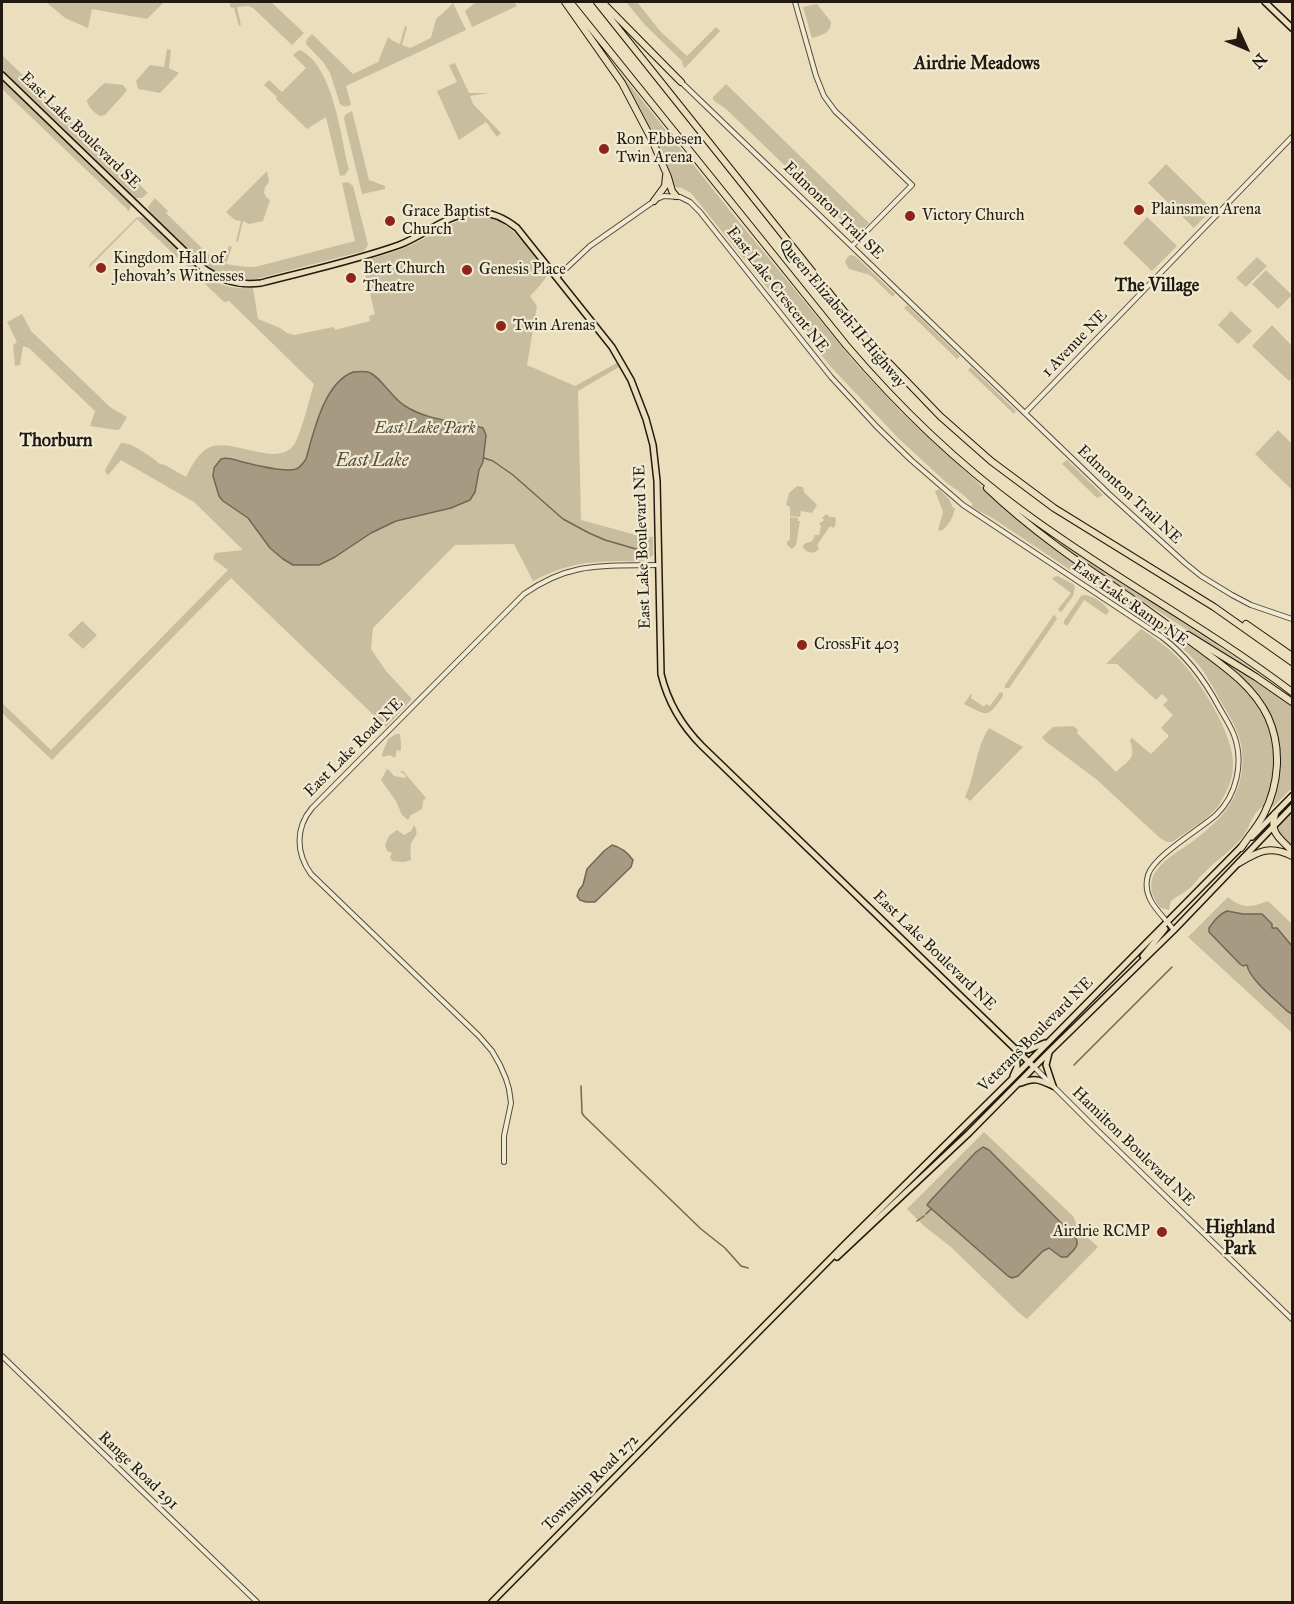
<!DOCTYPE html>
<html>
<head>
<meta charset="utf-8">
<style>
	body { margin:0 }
	#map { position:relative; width:1294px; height:1604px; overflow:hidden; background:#eadebc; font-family:"IM FELL Great Primer",serif }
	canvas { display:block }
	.frame { position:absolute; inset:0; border:3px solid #221910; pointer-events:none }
	.north { position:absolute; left:1216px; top:18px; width:60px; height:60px; -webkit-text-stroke:4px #f1ead3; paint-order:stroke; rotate:134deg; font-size:16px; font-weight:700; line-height:24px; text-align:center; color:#221910 }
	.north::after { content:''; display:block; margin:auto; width:21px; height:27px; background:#221910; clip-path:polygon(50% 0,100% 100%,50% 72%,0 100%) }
</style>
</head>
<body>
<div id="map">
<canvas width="1294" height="1604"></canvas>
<div class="frame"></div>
<div class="north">N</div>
</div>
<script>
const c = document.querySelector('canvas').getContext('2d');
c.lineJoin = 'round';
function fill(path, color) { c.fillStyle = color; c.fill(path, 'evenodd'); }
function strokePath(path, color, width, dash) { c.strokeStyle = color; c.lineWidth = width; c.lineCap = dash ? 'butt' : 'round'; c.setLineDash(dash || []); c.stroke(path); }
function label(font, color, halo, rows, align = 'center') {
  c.font = font + ' "IM FELL Great Primer",serif'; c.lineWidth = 4.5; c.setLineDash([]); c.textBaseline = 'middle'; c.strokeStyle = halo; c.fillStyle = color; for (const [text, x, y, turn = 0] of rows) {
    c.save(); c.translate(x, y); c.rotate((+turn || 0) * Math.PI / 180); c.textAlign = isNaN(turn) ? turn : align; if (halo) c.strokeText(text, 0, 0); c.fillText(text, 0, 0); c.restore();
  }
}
fill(new Path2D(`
	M46,2h118l-17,17 -55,-10 -4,19 -23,-10z
	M230,2h41l33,31 -12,12 -39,-37 -5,-2 -11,1 4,18 -2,1 -5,-18 -4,-1z
	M476,2h38l3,4 -45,21 -7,-16z
	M626,2h11l23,29 27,25 29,-29 4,4 -35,37 -2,-2 -1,-5 -37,-36z
	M453,3l13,27 -120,56 5,19c-5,2 -7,2 -11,-1l-10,-31 -7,-11 -17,-18 1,-5 5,-5 41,40 25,-12 10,-25 5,4 7,3 5,-18 2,1 -5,18 8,3 21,-10 5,-19 4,-4h1z
	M817,4l14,18c0,12 -10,13 -19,16l-9,-31z
	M167,49l4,1 -2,18 10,5 -19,20 -22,-4 -2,-8 14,-16 14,2z
	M299,50c33,12 42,86 49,116l1,3 -4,6 -5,1 -14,-59 -19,12 -31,-30 1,-2 -13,-12 5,-5 13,12 24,-24 -13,-13z
	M2,55l131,127 2,-2 13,13 -6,5h-6l-134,-129z
	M455,63l14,30h20l-19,3 3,8 28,29 -4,4 -11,-15 -27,18 -22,-49 20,-9 -8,-17z
	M618,70l117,147 120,146 46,49 103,95 205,152c41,33 72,61 64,119 -1,9 -5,18 -7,27 -13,5 -15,20 -22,30 -11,15 -28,25 -41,39 -5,4 -8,10 -13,14 -6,5 -13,8 -19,13l-2,9 -8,-2c-9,-9 -14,-25 -5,-37 6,-9 18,-17 27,-23 14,-9 28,-21 39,-33 19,-21 26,-54 16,-81 -4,-11 -11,-22 -17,-32 -7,-13 -14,-27 -24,-39 -11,-13 -24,-23 -37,-33l-166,-111c-8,-5 -15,-7 -23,-13l2,-2 -12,-11 -13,-9 -49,-45 -68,-72 -140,-174 -9,-5 -8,-1c-15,-41 -35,-79 -56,-117z
	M2,81l128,123 1,3 -3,5 -1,-3 -125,-120z
	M105,83l18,2 4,5 -2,3 -20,22 -4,1c-6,-2 -14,-10 -14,-16l14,-14z
	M726,84l143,139 -12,12 -6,1v-7l-125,-120 -13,-9v-3z
	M352,111l17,69 16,6v3l-23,5 -18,-75 1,-4z
	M1166,164l46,45 -18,19 -46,-45z
	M267,171l2,11 -4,5 -1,6 3,5 3,2 -7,21 -14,3 -6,-3 -5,21 -2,-1 5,-20 -6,-1 -9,-8z
	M348,182l5,4 15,59 -4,6 -112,29 -18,-1 -13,-4 -13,-8 -58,-55 -2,-5 7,-9 13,13 -2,2 45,44 12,6 6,-17 3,1 -6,17 20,3h9l100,-26 -13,-58z
	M137,217l7,1 64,60c15,9 28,11 45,10l5,31 22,9 7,5 7,2 40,-8 1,3 35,-9 -1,-5 6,-2 -13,-53c17,-4 33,-9 49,-16 32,-14 63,-44 98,-17 15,12 27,31 39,46 -2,5 -13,17 -18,22l7,10 -10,59 48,21 42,-23 2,4 -41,24 3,129 55,15 17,2v18c-9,9 -20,6 -32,6 -37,1 -54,3 -88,20l-19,-37 -59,1 -82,83 -2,21 15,22 26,28 -26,28 -155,-149 -179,182 -50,-47v-10l49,47 177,-180 -15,-11 2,-6 28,-3 -49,-48 -73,-42 -13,15 -3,-3 1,-4 15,-25c10,-1 31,14 39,21l5,1 21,12c5,-10 10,-20 19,-27 21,-17 69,19 88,-4 7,-8 17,-49 21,-62l-85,-83 -5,1 -87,-83 -48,49 1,-4z
	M1147,217l30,29 -25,25 -29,-28z
	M850,255l5,1 40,38 -2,3 -23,-22 -21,-6 -4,-7 2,-4z
	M1257,257l10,9 -21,21 -10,-9z
	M1266,270l26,25 -14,14 -26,-25z
	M907,305l53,51 -3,3 -53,-51z
	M1231,311l21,20 -14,13 -20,-19z
	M22,314l9,17 79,76 17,10 -7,12 -4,1 -26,-4 5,-15 -66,-63 -6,-2 -3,19 -5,1 -2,-21 4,-3 -10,-20z
	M1272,325l20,21v32l-3,3 -37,-35z
	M971,367l45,44 -2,3 -46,-44z
	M1278,430l14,14v46l-37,-36z
	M1067,460l2,2 34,33 -6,3 -35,-34 3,-3z
	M797,486l6,1 1,5 13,13 -5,8 -11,-2 -1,6 -10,-1v-9l-4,-2 3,-12z
	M939,489l10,10 4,9h2c-1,8 -7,19 -14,23l-3,-1 5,-18 -8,-21z
	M826,514l4,3h5l1,3 -1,6 -2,2 -3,-2 -13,19 2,3c-3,6 -8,5 -13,3l-3,-4 1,-3 8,-3 3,-6h4l2,-9 -2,-2 5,-4 -2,-2z
	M790,517l8,1v3h2l-4,24 -4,4 -5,-4v-3l3,-3z
	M1056,538l198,132 -2,2 -134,-87 -55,-39z
	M1058,576l15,8 2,3 -2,9 -11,15 -2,1 -2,-3 13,-16 -19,-14 2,-2z
	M1084,595c8,0 21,8 25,16l-3,4 -22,-15 -17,26 -3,-2v-3l17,-25z
	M1055,615l2,4 -48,69h-4v-3l48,-69z
	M82,621l15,14 -14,14 -15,-14z
	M1141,629c13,8 25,17 36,28 22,21 58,79 56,109 0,14 -7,27 -14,39 -11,15 -32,26 -47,37h-5l-7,-4 -64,-59 -51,-38 -3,-4 11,-10 20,-1 5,4 -1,3 39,39c14,-13 20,-13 14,-32l2,-2 19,16 18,-18 -8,-8 12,-13 -10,-10 5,-5 -6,-6 -6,6 -1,-1 -38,-35h-11z
	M1224,661l5,2 63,43v82l-19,19h-2l6,-22 3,-28 -1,-13 -8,-25 -47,-55z
	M1000,692l3,1v3c-16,23 -15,20 -39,8l7,-10 1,1 -1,3 13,9 2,-3 4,2z
	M989,728l34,19 -53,54 -5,-4c11,-23 10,-48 24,-69z
	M396,734h4l1,10v7l-4,-1 -2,8 -5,-3 -7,2 -1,-3 6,-15z
	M387,769l2,1 5,6 11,2 1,-2 -6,-5h3l23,27 -3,3 -1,8 -11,6 -3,5 -6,-5 -6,-14 -15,-21z
	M1292,812v35c-6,-6 -14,-12 -14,-21z
	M414,825c6,10 0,11 -3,19 -1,5 0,12 0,16l-7,2 -12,-1 -2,-4 2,-4 -5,-2 -2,-6 4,-9 8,-6 7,5 7,-4z
	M1228,897c15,13 23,10 40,4l24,23v109l-104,-96z
	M984,1132l89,84 6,14 19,17 -71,72 -9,-7 -67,-65 -27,-21 -17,-17z`), '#c8bd9f');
const water = new Path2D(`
	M353,372c4,0 11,-1 15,0 10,2 25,27 37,34 23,15 53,15 78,22l3,7 -3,27 -4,8 -4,22 -5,8 -19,8 -55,13 -25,12 -36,24 -16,8h-26l-10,-6 -13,-11 -22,-30 -25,-17 -4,-5 -6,-20 1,-8 7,-9c7,-2 11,0 18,2 13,3 44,12 57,8 5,-2 7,-6 10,-10 8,-28 18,-76 47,-87z
	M612,845c8,2 16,8 21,15l-2,7 -36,35h-9l-6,-2 -3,-4 2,-6 4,-5 4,-16 17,-18z
	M1227,911l16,3h19l10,10v4h5l15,18v68l-5,-3c-11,-11 -38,-32 -40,-46l-4,1 -3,-2 -31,-32v-4c5,-7 10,-14 18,-17z
	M983,1147l6,3 87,88c4,9 -4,13 -9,19h-6l-12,-9 -6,3 -25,25 -6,2 -4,-2 -81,-71 4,-5 45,-48z`);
fill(water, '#a69b82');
strokePath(water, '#716754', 1.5);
strokePath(new Path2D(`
	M484,458l9,3 20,14 50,44 26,14 16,7 31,9 8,5
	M1074,1065l98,-98
	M581,1086l1,27 2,3 117,113 24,19 16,18 7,2
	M926,1214l5,-5
	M917,1221l7,-5`), '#716754', 1.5);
const minor = new Path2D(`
	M795,2l21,74 8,20 11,15 77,74 -60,61
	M681,82l428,412 76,69 16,13 31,19 19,10 41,14
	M557,277l33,-31 67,-47 7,-3 16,1 10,5 10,10 131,165 46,50 34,33 52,45 199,132c25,19 42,42 57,70 5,9 11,18 15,28 10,27 3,60 -18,80 -17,15 -62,41 -68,60 -7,24 13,38 26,55
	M1025,413l267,-276
	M1034,1067l59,59 199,193
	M504,1162v-26l7,-33 -2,-14 -3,-10 -6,-14 -8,-14 -13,-15 -168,-162c-15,-21 -16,-46 1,-66l212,-214c47,-33 80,-28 134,-29
	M2,1356l255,246`);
const major = new Path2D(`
	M1265,2l27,26
	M2,75l197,190c19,15 38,21 62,18 46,-12 93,-22 138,-38 24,-9 46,-29 71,-32 18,-3 33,4 47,15l95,119 19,33 15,39 7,26 4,36 4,193c7,29 20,51 41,72l332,321
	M1252,837l40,-41
	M1143,956l22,-27
	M1017,1049l11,1 17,-7
	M1049,1053l-3,12 7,21
	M1013,1076l4,-9 -1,-18
	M1021,1083c14,-6 19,-3 32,3
	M837,1257l132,-124 80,-81 125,-122 118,-123
	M492,1602l354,-359 167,-165 230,-233`);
const highway = new Path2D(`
	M565,2l57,81 30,57 16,37 4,14 4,5
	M570,2l276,343c52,61 110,117 175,165 87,65 184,116 271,182
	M597,2l270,338 73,76 51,45 63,47 160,99 78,55
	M602,2l79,80
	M654,201l11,-15 1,-10
	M987,488c43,41 92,75 141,108 22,16 44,32 66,48 28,21 59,41 74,73 14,31 11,67 -4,97 -6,12 -16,23 -23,34
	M1246,624l46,32
	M1188,635l68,42 36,25
	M1275,814c-6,19 5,24 17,37
	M1239,863c20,-12 31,-18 53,-7`);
strokePath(minor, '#544a3b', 6);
strokePath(major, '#221910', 8);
strokePath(highway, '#221910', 8);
strokePath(minor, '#f1ead3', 4);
strokePath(major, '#eadebc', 5);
strokePath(highway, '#eadebc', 6);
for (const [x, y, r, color] of [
	[604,149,6,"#8f2418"],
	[1139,210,6,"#8f2418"],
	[910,216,6,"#8f2418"],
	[390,221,6,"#8f2418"],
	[101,268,6,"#8f2418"],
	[467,270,6,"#8f2418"],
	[351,278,6,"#8f2418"],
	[501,326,6,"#8f2418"],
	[802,645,6,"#8f2418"],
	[1162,1232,6,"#8f2418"]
]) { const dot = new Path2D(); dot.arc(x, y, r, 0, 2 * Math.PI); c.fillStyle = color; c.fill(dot); strokePath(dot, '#f1ead3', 2); }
label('16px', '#221910', '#f1ead3', [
	["East Lake Boulevard SE",80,131,44],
	["Edmonton Trail SE",833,211,44],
	["East Lake Crescent NE",777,290,52],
	["Queen Elizabeth II Highway",842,314,50],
	["1 Avenue NE",1075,344,-46],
	["Edmonton Trail NE",1129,495,43],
	["East Lake Boulevard NE",643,547,-92],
	["East Lake Ramp NE",1130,604,35],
	["East Lake Road NE",354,748,-45],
	["East Lake Boulevard NE",934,951,44],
	["Veterans Boulevard NE",1036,1035,-45],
	["Hamilton Boulevard NE",1133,1147,44],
	["Range Road 291",138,1471,44],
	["Township Road 272",591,1483,-45]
]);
label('16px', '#221910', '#f1ead3', [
	["Ron Ebbesen",616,140],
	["Twin Arena",616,158],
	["Plainsmen Arena",1151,210],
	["Grace Baptist",402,212],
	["Church",402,230],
	["Victory Church",922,216],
	["Kingdom Hall of",113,259],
	["Jehovah's Witnesses",113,277],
	["Bert Church",363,269],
	["Theatre",363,287],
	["Genesis Place",479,270],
	["Twin Arenas",513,326],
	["CrossFit 403",814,645],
	["Airdrie RCMP",1150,1232,"right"]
], 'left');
label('italic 16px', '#544a3b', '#f1ead3', [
	["East Lake Park",425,429]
]);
label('bold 18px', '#221910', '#f1ead3', [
	["Airdrie Meadows",977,65],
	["The Village",1157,287],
	["Thorburn",56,442],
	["Highland",1240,1229],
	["Park",1240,1250]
]);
label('italic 18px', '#574d3e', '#f1ead3', [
	["East Lake",372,462]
]);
</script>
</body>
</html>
